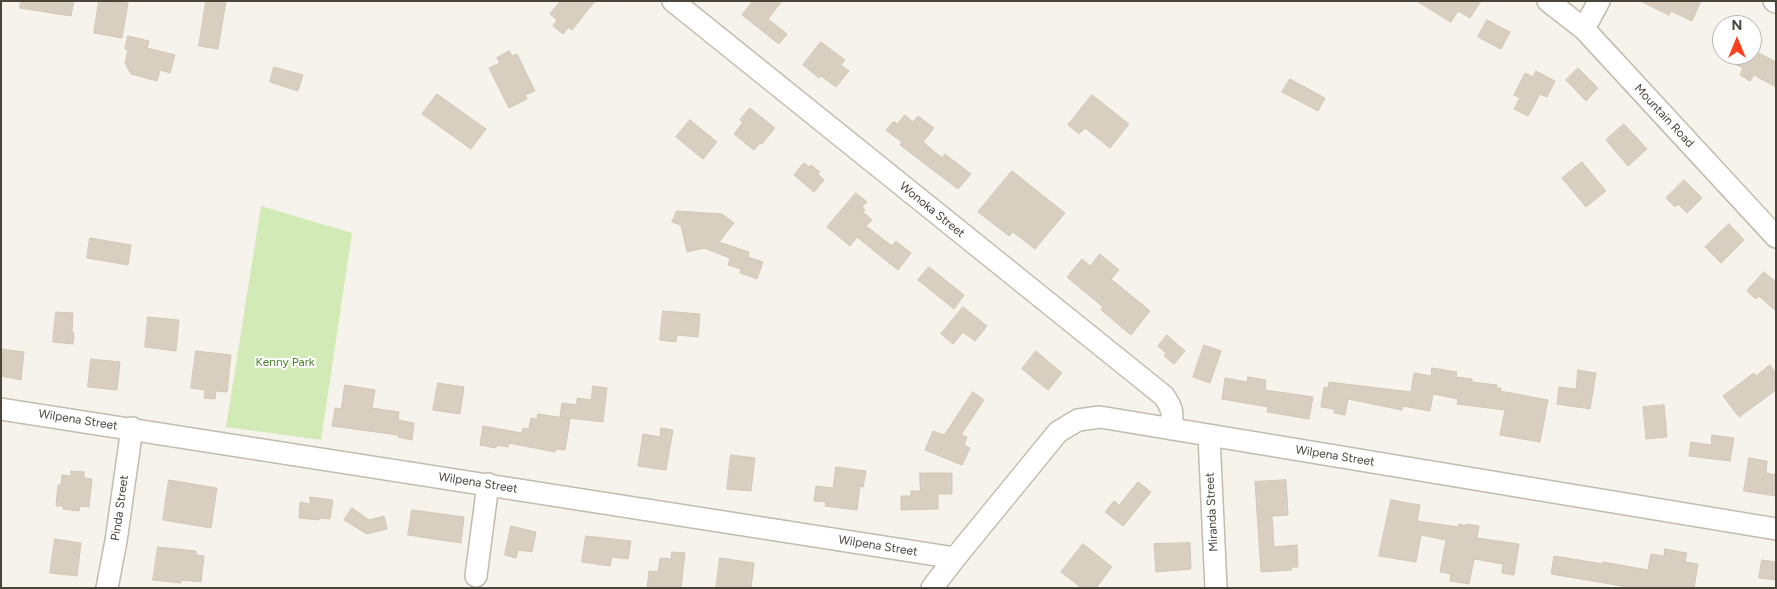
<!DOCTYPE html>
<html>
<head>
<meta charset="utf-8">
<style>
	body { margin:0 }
	#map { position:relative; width:1777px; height:589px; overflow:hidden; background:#f6f3ec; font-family:Figtree,sans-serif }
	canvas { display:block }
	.frame { position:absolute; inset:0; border:2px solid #4b4439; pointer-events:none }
	.north { position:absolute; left:1712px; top:15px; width:50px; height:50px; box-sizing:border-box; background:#fff; border:1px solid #b7b4b0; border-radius:50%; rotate:0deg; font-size:14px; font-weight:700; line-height:20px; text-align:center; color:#4b4439 }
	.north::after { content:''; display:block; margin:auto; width:18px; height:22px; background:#fc3f1d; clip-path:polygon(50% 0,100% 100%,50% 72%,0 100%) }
</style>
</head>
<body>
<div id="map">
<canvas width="1777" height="589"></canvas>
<div class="frame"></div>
<div class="north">N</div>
</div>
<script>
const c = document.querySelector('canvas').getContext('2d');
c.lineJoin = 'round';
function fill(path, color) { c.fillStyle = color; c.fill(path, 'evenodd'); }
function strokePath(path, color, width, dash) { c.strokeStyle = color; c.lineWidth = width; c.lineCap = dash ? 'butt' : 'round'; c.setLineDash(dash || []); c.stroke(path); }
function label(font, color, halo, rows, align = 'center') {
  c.font = font + ' Figtree,sans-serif'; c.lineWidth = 4; c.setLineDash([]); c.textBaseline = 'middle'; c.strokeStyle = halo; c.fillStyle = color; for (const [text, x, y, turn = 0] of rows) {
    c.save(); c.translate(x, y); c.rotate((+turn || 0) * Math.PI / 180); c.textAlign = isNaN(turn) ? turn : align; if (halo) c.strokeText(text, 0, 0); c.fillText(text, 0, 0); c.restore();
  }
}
fill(new Path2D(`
	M261,206l91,27 -31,207 -95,-13z`), '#d2eab5');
const building = new Path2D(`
	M21,1h53l-3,15 -51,-8z
	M99,1l29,2 -6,35 -28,-5z
	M206,1h20l-8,48 -19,-3z
	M561,1h34l-23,29 -3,-3 -6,7 -10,-8 4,-6 -7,-6z
	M753,1h29l-14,18 19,15 -8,10 -37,-29z
	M1417,1h64l-11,17 -12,-7 -7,11z
	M1641,1h60l-9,20 -21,-10 -2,4z
	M1487,20l23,12 -9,17 -23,-12z
	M128,36l21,5 -2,7 28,7 -5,18 -10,-3 -3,11 -26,-7 -6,-11 3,-13 -3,-1z
	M821,42l24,18 -4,5 8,6 -13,16 -15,-11 -2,2 -16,-13z
	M1753,50l23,12v25l-22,-12 -4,6 -10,-6 3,-7 -25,-13h34z
	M509,51l3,5 5,-2 18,37 -10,4 2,4 -18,9 -20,-40 11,-5 -3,-5z
	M274,67l29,8 -5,16 -28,-9z
	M1578,68l20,20 -12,13 -20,-21z
	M1536,71l19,10 -8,16 -7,-3 -12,22 -14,-7 6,-11 -6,-3 11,-22 8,4z
	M1290,79l35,19 -7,13 -36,-19z
	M437,94l49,35 -15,20 -49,-35z
	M1092,95l37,29 -19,24 -25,-20 -6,6 -11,-9z
	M750,108l25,20 -13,16 -2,-1 -6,7 -20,-16 9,-12 -3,-2z
	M905,115l8,7 5,-6 16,12 -11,14 19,16 3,-4 26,20 -13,15 -58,-44 2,-3 -16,-12 8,-9 3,3z
	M690,120l27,22 -14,17 -27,-22z
	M1624,124l23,25 -19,17 -22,-26z
	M1582,162l24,29 -20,16 -24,-29z
	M804,163l5,4 2,-2 9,7 -2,2 6,6 -10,12 -20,-17z
	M1012,171l53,42 -30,36 -22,-17 -4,4 -31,-24z
	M1684,180l18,18 -15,15 -9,-9 -3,3 -9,-9z
	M856,193l11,9 -5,5 3,3 -2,2 9,8 -6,6 26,20 4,-5 15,12 -13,17 -41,-33 -7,9 -23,-19z
	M677,211l45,3 12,9 -15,19 30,10 -1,5 15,5 -6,17 -17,-6 1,-4 -13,-4 2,-7 -26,-10 -17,4 -6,-27 -9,-3z
	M1729,224l15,16 -23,23 -16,-16z
	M90,238l41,7 -3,20 -41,-7z
	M1100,254l19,16 -8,9 39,32 -19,24 -30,-25 2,-3 -36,-30 15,-18 8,7z
	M929,267l35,28 -10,14 -36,-29z
	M1764,272l12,10v29l-17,-15 -3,3 -9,-8z
	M963,307l24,19 -12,15 -12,-9 -10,12 -12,-10z
	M663,311l37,3 -2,23 -21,-2 -1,7 -16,-2z
	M56,312l17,1 -1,20h2l-1,11 -20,-2z
	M148,317l31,3 -3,31 -31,-4z
	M1167,335l18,16 -11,13 -10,-8 2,-3 -8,-7z
	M1204,345l17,6 -11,32 -17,-6z
	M1,349l23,3 -3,28 -20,-4z
	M196,351l35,4 -4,37 -11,-1 -1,8 -11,-1 1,-8 -14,-2z
	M1036,351l26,22 -14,17 -26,-21z
	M91,359l29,3 -3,28 -29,-3z
	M1770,365l6,8v17l-37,27 -16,-21 31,-23 2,3z
	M1432,368l25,4 -1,5 16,2v3l25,3 -1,3h5l-1,3 48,9 -8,42 -40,-7 5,-25 -48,-6 1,-5 -25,-5 -3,17 -27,-5 -1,4 -54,-11 -3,16 -11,-2v-4l-13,-2 3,-20 4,1 1,-6 82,10 3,-19 17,3z
	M1578,370l18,3 -6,36 -33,-5 2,-17 17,2z
	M1248,377l18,3 -1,10 48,7 -4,22 -42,-7 1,-5 -46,-8 3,-21 22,4z
	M438,383l26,4 -4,27 -27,-4z
	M345,385l30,5 -3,18 27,4 -1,8 16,3 -2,17 -14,-3v-2l-66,-9 3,-18 6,1z
	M593,386l14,2 -4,34 -43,-5 2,-14 15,2v-7l14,2z
	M973,392l11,8 -23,35 6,2 -3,8 6,3 -8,17 -37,-15 8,-19 11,4z
	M1664,405l3,32 -21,2 -3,-32z
	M538,414l32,5 -5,31 -10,-1v3l-46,-9 -1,4 -12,-2v3l-16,-3 3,-19 39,7 1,-5 6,1 2,-11 6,1z
	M661,428l12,2 -7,40 -28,-4 5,-32 17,3z
	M1712,435l22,3 -4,23 -41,-5 2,-14 20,3z
	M731,455l24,3 -4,33 -24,-2z
	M1749,458l18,3 -1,12 10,2v21l-32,-5z
	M836,467l30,4 -3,16 -3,-1 -3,24 -32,-4 1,-4 -12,-1 2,-15 17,2z
	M71,471l13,1v6l8,1 -3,28 -9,-1 -1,5 -16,-2v-3h-7l2,-21h3l1,-10 9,1z
	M920,473h32v21h-14v15l-37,1v-14h10v-5h9z
	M169,480l48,8 -6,40 -48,-8z
	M1286,480l2,35 -16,1 2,31 23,-2 1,22h-7l1,3 -31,2 -6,-90z
	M1138,482l13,10 -28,34 -18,-14 9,-11 5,4z
	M310,497l23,3 -3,19 -10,-1 -1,2 -20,-2 1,-16 10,2z
	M1391,500l29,5 -3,16 41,6 1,-3 7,2v-2l13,2 -2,12 42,6 -5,31 -12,-2 1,-9 -29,-5 -5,25 -19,-3 1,-7 -11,-2 6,-32 -25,-5 -5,27 -37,-6z
	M352,508l17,12 15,-4 3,13 -20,5 -23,-14z
	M412,510l52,7 -3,26 -53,-8z
	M511,526l25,6 -4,20 -14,-2 -2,8 -11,-3z
	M586,536l45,5 -3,18 -16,-2 -2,9 -28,-4z
	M55,539l26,4 -4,33 -27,-3z
	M1190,543l1,26 -35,3 -2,-28z
	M1083,544l29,23 -16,21h-14l-21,-16z
	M158,547l38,4v4l8,1 -3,26 -20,-2v3l-28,-3z
	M1665,549l22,4 -2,9 13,2 -4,24h-60l-83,-14 3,-18 49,8v-2l45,8 3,-16 13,2z
	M672,552l13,1 -4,35h-34l2,-17 9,1 2,-14 11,1z
	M720,558l34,5 -3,25h-35z
	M1762,560l14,2v18l-17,-2z`);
fill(building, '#d8cfc1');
strokePath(building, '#d3c7b4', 1);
const minor = new Path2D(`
	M673,1l491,395c9,13 9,17 7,33
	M1548,1l36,28 192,208
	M1774,1l2,1
	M1584,29l15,-28
	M1,409l954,149 103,-126 20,-12 22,-3 676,112
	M1209,436l7,152
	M476,576l12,-92
	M107,588l9,-47 16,-113
	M932,588l23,-30`);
strokePath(minor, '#c2bbae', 24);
strokePath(minor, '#fff', 21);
label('12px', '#4b4439', '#fff', [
	["Mountain Road",1664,116,47],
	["Wonoka Street",932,210,39],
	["Wilpena Street",78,420,9],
	["Wilpena Street",1335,456,9],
	["Wilpena Street",478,483,9],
	["Pinda Street",120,508,-82],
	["Miranda Street",1212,512,-93],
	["Wilpena Street",878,546,9]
]);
label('12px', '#4a7f2a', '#fff', [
	["Kenny Park",285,362]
]);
</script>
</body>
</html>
